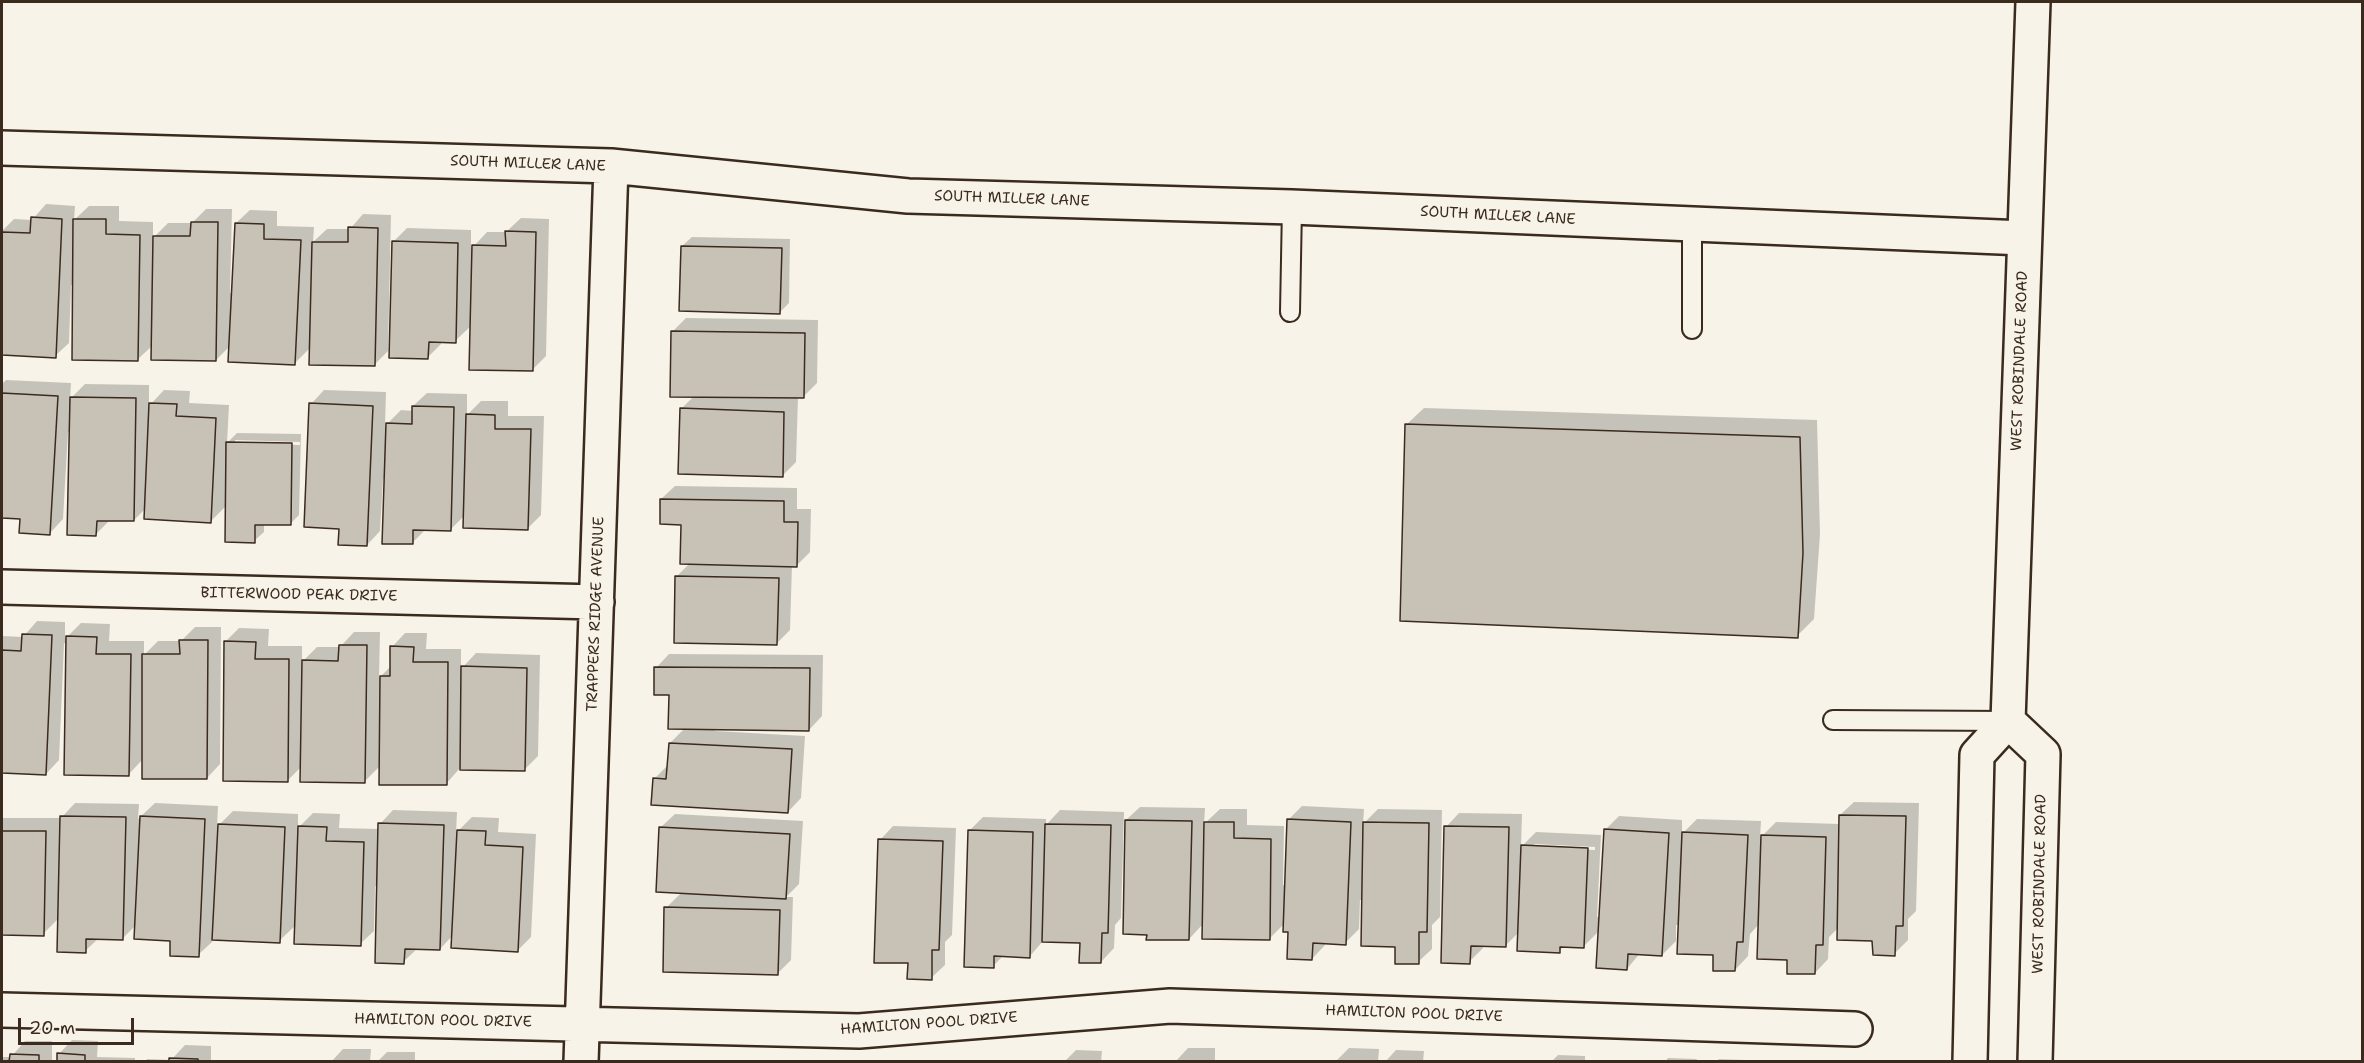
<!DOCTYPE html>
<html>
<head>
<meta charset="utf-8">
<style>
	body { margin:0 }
	#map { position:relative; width:2364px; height:1063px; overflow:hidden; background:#f7f3e8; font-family:"Shantell Sans",sans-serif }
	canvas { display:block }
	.frame { position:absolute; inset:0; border:3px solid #3b2a1e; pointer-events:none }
	.scale { position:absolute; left:18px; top:1018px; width:116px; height:27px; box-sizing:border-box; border:3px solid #3b2a1e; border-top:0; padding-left:8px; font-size:18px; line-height:21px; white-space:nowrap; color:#3b2a1e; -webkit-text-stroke:4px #f7f3e8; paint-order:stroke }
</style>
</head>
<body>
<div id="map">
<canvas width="2364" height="1063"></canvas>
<div class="frame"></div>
<div class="scale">20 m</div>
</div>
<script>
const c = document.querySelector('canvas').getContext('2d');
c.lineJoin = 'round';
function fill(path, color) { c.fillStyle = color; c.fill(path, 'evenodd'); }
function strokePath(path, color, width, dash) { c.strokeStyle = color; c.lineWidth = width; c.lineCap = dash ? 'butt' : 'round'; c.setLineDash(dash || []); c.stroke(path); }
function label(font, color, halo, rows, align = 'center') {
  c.font = font + ' "Shantell Sans",sans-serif'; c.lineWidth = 4.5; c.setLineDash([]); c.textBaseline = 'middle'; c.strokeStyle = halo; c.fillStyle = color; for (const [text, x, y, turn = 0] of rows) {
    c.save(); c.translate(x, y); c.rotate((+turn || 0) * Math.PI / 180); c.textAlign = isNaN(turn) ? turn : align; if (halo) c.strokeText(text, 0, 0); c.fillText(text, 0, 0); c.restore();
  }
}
fill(new Path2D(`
	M46,204l29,2 -1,14 15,-14h30v15l34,1v16l15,-15h24l14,-14h26l-2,84h3l3,-70 14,-13 27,1v15l37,1 -1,15 14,-13h23l13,-15 28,1 -3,136 -14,14 -63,-18 -16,16 -64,-18 -15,15 -63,-15 -15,14 -64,-74h-3l-2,58 -14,13 -53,-2v-123l12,-12 18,1z
	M521,218l28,1 -3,137 -13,13 -61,-44 -17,16h-13l-1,3 -13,13 -35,-115 14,-14 64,2v19l16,-17h19z
	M692,237l98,2 -1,64 -9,9 -98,-66z
	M686,318l132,2 -1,63 -14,14h-5l-2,65 -14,14 -101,-67 14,-14 -23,-63z
	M6,380l65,3 -1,16 15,-15 64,1v21l15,-16 26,1 -1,12 40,2 -2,38 10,-10 64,1 -2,81 -9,9 -26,-1v9l-10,9 -27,-36 -16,16 -65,-13 -12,12h-24l-14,14 -25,-102h-3l-5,87 -13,14 -28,-15 -20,-1v-133zM235,440l65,2v3l-65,-2z
	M324,390l62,2 -1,34 16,-16 12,1v-5l14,-13 40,1v21l14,-14h27v15h36l-3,99 -13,13 -63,-13 -15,15 -24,-1 -14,14 -27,-64h-2l-3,52 -13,14 -27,-17 -29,-124z
	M1424,408l393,12 3,114 -6,85 -17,17 -391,-211z
	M675,486l122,2v21h14l-1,43 -14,14 -4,-1 -2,65 -14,14 -100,-67 14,-14 -8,-40 -21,-24z
	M37,621l28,1v17l16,-16 29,1 -1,17h35v14l14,-14h23l14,-14h26l-1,137 -13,14 -64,-19 -14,15 -62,-130 -3,-1 -5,117 -13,14 -44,-2v-136l21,1z
	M239,628l30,1 -1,17h34v16l15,-15h23l14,-15h26l-1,46 12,-12 1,-19 13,-14h22l-1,16h35v20l15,-16 64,2 -2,101 -13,13 -65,-1 -14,16 -65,-19 -16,16 -63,-15 -14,14 -63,-138z
	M669,654l154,1 -1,61 -13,14 -94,-1v2l90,5 -4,62 -13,14 -134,-33 15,-15 1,-21 15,-15 -15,-35 -14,-25z
	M1854,802l65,1 -3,108 -8,8v21l-14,14 -20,-15 -36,-11 -9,9 -1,22 -13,14 -26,-14 -30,-35 -9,10 -2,22 -13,14 -56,-45h-3v16l-14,14 -22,-2 -13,16 -27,-39 -17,17 -19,-1 -5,5 -39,-20 -15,15 -22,-1v3l-14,14 -23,-135 13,-14 63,1 -1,33 15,-15 65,3 -4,82h3l5,-87 14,-14 63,4v14l15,-15 64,2 -1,17 16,-16 64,2v-9zM1534,844l61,3v3l-61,-3z
	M75,803l64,1 -1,15 17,-16 63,3 -1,21 16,-16 65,3v14l15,-15 27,1 -1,14 40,1 1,-5 13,-14 64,2 -1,21 16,-16 27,1 -1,14 38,2 -5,103 -13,13 -65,-15 -13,14 -22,-1 -15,14 -25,-76h-3l-1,45 -14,13 -64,-19 -17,16 -67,-3v4l-14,13 -26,-16 -36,-14 -13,13h-24l-14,13 -26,-33 -16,16h-41v-116h59z
	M1302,806l62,3 -1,15 15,-15 64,1 -2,107 -8,8v24l-14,13 -22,-17 -33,-45h-3l-1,29 -14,14 -20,-1v3l-13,14 -27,-36 -16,16 -65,-16 -15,16 -63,-119 14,-13 65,1 -1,16 16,-15h27v16l37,1 -1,59 3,1 2,-66z
	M1060,810l64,2 -3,106 -6,7 -1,23 -13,14 -19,-20 -39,-1 -13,15 -26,-1 -11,11 -24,-135 14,-14 63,2v6z
	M675,814l128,7 -4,63 -13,13h7l-2,63 -13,13 -112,-65 16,-16 -21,-65z
	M893,826l63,2 -4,107 -7,7v23l-14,13 -22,-16 -29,-122z
	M72,1040l26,1 -1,16 38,1v4h-77l1,-8z
	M25,1041h27v21h-50v-5h9z
	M185,1045l26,1v16h-66l2,-3 24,1z
	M1188,1048h27v14h-40z
	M1349,1048l30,1 -1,13h-43z
	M343,1049h28l-1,13h-39z
	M1076,1050l26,1 -1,11h-37z
	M1396,1050l28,1 -1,11h-38z
	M387,1052h28v10h-38z
	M1558,1055l27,1v6h-34z
	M1668,1058l29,1 -1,3h-31z
	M1719,1059l26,1 -29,2z`), '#0003');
const building = new Path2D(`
	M31,217l31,2 -6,139 -54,-3v-123l28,1z
	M73,219h33v15l34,1 -2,126 -66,-1z
	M191,222h27l-2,139 -65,-1 2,-124h37z
	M235,223l29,1v15l37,1 -6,125 -67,-3z
	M348,227l30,1 -3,138 -66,-1 3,-123h36z
	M505,231l31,1 -3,139 -64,-1 3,-125 34,1z
	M392,241l66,2 -2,100 -27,-1 -1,17 -39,-1z
	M681,246l101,2 -2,66 -101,-3z
	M671,331l134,2 -1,65 -134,-1z
	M2,393l56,3 -8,139 -31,-2 1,-14 -18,-1z
	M70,397l66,1 -2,123h-37l-1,15 -29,-1z
	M149,403l28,1 -1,12 40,2 -5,105 -67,-4z
	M309,403l64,3 -6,140 -29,-1 1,-16 -35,-2z
	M412,406l42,1 -3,124 -38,-1v14h-31l4,-121 26,1z
	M680,408l104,4 -1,65 -105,-3z
	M466,414l29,1v14h36l-3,101 -65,-2z
	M1405,424l395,13 3,116 -5,85 -398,-17z
	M226,442l66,1 -1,82h-36v18l-30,-1z
	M660,499l124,2v21h14l-1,45 -117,-3 1,-39 -21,-1z
	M675,576l104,2 -2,67 -103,-2z
	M22,634l30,1 -6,140 -44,-2v-123l19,1z
	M66,636l31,1 -1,17h35l-2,122 -65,-1z
	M179,640h29l-1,139h-65v-125h38z
	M224,641l32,1 -1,17h34l-1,123 -65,-1z
	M339,645h28l-2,138 -65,-1 2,-122 36,1z
	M390,646l24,1 -1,15h35l-1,123h-68l1,-109h10z
	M461,666l66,2 -2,103 -65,-1z
	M654,667l156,1 -1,63 -141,-2 1,-34h-15z
	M669,743l123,6 -4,64 -137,-8 2,-27 13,1z
	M1839,815l67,1 -3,110h-7l-1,30 -22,-1 -1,-14 -35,-1z
	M60,816l66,1 -3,123 -37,-1v14l-29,-1z
	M140,816l65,3 -6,138 -29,-1v-15l-36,-2z
	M1287,819l64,3 -5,123 -33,-2 -1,17 -25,-1 1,-27h-5z
	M1125,820l67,1 -3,119h-43l1,-5 -24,-1z
	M1204,822h30v16l37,1 -1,101 -68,-1z
	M1363,822l66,1 -2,109h-8v32h-24v-17l-34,-1z
	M378,823l66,2 -4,125 -35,-1 -1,15 -29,-1z
	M218,824l67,3 -5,116 -68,-3z
	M1045,824l66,1 -3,108h-6l-1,30h-22l1,-20 -38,-1z
	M298,826l29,1 -1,14 38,1 -3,104 -67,-2z
	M1444,826l65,1 -3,120 -35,-1 -1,18 -29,-1z
	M659,827l131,7 -4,65 -130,-7z
	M1604,829l65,4 -7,123 -34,-2 -1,16 -31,-2z
	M457,830l29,1 -1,14 38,2 -5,105 -67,-4z
	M968,830l65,2 -3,126 -36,-2v12l-30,-1z
	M2,831h44l-2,105 -42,-1z
	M1682,832l66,3 -5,107h-6l-2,29h-22v-16l-36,-1z
	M1761,835l65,2 -3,108h-7l-1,29h-28v-14l-30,-1z
	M878,839l65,2 -4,109h-7v30l-25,-1 1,-16h-34z
	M1521,845l67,3 -4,100 -24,-1v6l-43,-2z
	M664,907l116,3 -2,65 -115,-3z
	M57,1053l28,2v7h-28z
	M10,1054l29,1v7h-30z
	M169,1058l29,1v3h-29z`);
fill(building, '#c8c1b6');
strokePath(building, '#3b2a1e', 1.5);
const service = new Path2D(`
	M1692,225v104
	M1290,312l2,-105
	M1833,720l175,1`);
const minor = new Path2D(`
	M2,148l609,18 297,30 384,11 732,31
	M2,587l595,15
	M2,1010l857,21 311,-25 685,23
	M581,1062l30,-896`);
const secondary = new Path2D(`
	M2008,721l35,33 -8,308
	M1970,1062l7,-307 31,-34 25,-719`);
strokePath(service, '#3b2a1e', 22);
strokePath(minor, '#3b2a1e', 38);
strokePath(secondary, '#3b2a1e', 38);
strokePath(service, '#f7f3e8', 18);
strokePath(minor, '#f7f3e8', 33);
strokePath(secondary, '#f7f3e8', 33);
label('15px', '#3b2a1e', '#f7f3e8', [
	["SOUTH MILLER LANE",528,164,2],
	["SOUTH MILLER LANE",1012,199,2],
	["SOUTH MILLER LANE",1498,216,3],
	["WEST ROBINDALE ROAD",2020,361,-88],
	["BITTERWOOD PEAK DRIVE",299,595,1],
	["TRAPPERS RIDGE AVENUE",596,614,-88],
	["WEST ROBINDALE ROAD",2040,884,-89],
	["HAMILTON POOL DRIVE",1414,1014,2],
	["HAMILTON POOL DRIVE",443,1021,1],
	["HAMILTON POOL DRIVE",929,1024,-4]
]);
</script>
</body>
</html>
